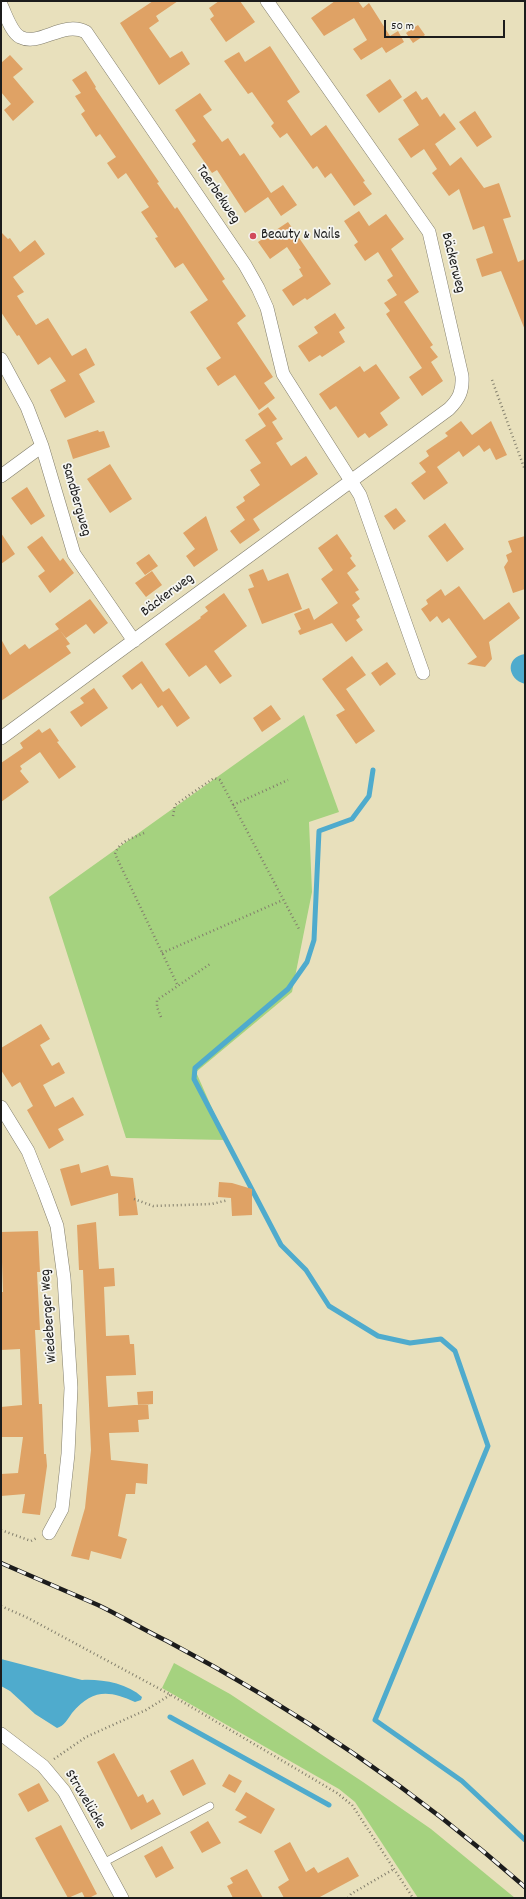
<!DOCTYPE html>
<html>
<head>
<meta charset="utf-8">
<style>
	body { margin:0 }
	#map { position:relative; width:526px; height:1899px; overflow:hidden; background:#e8e0bc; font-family:Dekko,sans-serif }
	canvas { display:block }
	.frame { position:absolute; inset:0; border:2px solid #1c1c1c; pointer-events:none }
	.scale { position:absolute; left:384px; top:20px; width:121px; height:18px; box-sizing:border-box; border:2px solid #1c1c1c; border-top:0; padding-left:5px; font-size:12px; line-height:14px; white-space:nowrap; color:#1c1c1c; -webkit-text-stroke:3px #f6f6f2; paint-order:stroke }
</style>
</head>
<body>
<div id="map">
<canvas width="526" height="1899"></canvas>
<div class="frame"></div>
<div class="scale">50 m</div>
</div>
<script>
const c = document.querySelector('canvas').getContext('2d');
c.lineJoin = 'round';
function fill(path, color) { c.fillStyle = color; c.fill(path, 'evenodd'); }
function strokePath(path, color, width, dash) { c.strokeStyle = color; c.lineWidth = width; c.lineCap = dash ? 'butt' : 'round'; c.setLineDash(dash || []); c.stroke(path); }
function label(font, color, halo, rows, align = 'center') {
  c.font = font + ' Dekko,sans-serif'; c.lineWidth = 3.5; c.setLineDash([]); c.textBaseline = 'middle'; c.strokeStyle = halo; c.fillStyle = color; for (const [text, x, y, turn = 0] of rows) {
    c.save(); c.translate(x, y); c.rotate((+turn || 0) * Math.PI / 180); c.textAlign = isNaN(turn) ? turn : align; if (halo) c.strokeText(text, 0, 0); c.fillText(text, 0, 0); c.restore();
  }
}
fill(new Path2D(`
	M304,715l35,97 -30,10 3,70 -20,100 -96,80 30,68 -100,-2 -77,-241z
	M174,1663l56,31 133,88 68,47 84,69h-97l-63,-96 -16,-13 -177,-101z`), '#a5d27f');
fill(new Path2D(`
	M525,654v30c-18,-5 -20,-27 0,-30z
	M1,1659l81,21c19,-1 45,3 60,17l-1,3 -6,2c-26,-12 -43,-13 -63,11 -4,6 -8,13 -15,15l-22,-14 -25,-23 -9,-5z`), '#4fabcd');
strokePath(new Path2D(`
	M373,770l-4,26 -17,23 -33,12 -5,109 -7,22 -19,27 -93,79 -1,11 87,166 25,25 23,36 49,30 32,7 31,-4 14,12 33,95 -113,274 87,61 63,59
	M170,1717l159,88`), '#4fabcd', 5);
fill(new Path2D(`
	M153,1h25l-22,15 3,5 -10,7 21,30 12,-7 8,13 -31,21 -39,-62z
	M219,1h21l15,21 -29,20 -16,-23 4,-3 -5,-8z
	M335,1h23l5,7 6,-5 21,33 8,-5 6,11 -18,11 -4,-6 -21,13 -8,-11 14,-9 -13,-22 -30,18 -13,-18z
	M418,25l7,10 -12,8 -7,-10z
	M270,46l30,46 -13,9 15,22 9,13 15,-11 39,56 -2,1 9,12 -18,12 -23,-33 -6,5 -8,-12 -4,3 -26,-36 -7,5 -9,-12 3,-3 -22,-31 -4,2 -24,-33 15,-9 6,10z
	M10,55l13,14 -10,8 21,25 -21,19 -9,-11 7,-6 -10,-12v-29z
	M86,71l10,16 -1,1 64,94 -2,1 18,26 2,-2 48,72 -3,2 24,35 -9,7 36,54 -9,6 11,15 -16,12 -24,-35 -17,11 -12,-18 15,-10 -31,-46 18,-12 -25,-37 -8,5 -20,-30 3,-1 -17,-25 8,-5 -23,-34 -8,6 -11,-16 9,-6 -16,-23 -4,3 -15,-23 4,-3 -10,-15 6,-3 -9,-13z
	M390,79l12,18 -23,16 -13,-18z
	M416,91l6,9 5,-3 13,20 4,-4 12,16 -21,15 15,22 11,-9 23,31 15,-5 12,34 -8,2 15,43 7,-3v71l-24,-59 -19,6 -6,-18 17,-6 -9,-27 -11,4 -14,-41 -10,7 -17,-23 5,-4 -13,-20 -13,9 -13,-19 21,-14 -16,-25z
	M200,93l12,17 -9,6 19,26 6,-4 12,18 4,-3 27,40 12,-8 14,20 -16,11 -13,-19 -23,16 -28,-43 -5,3 -20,-29 4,-3 -21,-31z
	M475,111l17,26 -15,10 -18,-25z
	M359,211l10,15 17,-12 18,25 -13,10 28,43 -15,10 29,43 -3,2 8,10 -7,5 12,19 -21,15 -13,-19 13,-9 -36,-54 4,-3 -6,-8 13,-8 -10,-15 6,-4 -15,-24 -13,9 -11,-16 4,-3 -14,-21z
	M288,222l43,62 -24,16 -2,-2 -12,8 -11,-16 21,-14 -4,-7 2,-1 -14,-21 -17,12 -12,-17z
	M1,232l7,7 2,-1 10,14 15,-12 10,14 -32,23 11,15 -7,4 19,29 12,-7 24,38 14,-8 9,17 -16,9 16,28 -30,16 -15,-28 16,-9 -16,-24 -12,8 -19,-30 -2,1 -16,-24z
	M335,313l10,15 -6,4 6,10 -23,15 -2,-2 -11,7 -11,-16 20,-13 -4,-6z
	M376,364l24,34 -20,15 8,12 -19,13 -4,-5 -7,5 -22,-32 -6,4 -11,-16 41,-28 4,6z
	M268,407l9,12 -5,3 11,17 -7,4 15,23 15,-10 12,18 -65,45 7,11 -20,14 -10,-13 15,-11 -9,-13 9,-6 -2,-4 17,-12 -10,-15 11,-7 -16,-23 21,-14 -8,-12z
	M461,421l11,14 19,-14 16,34 -11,5 -6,-12 -6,4 -5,-7 -16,12 -4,-6 -22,16 11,16 -24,17 -13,-17 15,-11 -7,-9 10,-7 -3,-5 22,-15 -3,-3z
	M98,430l1,2 5,-1 6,16 -37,12 -6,-19z
	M110,464l22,35 -22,14 -23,-34z
	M27,487l18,29 -14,9 -20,-27z
	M396,508l10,13 -12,9 -10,-14z
	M206,516l12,34 -24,17 -8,-11 9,-7 -12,-16z
	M445,523l19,26 -17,13 -19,-26z
	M1,533l14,21 -14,10z
	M337,534l15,22 -2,2 6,8 -9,7 12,17 -4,2 5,7 -8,6 8,12 -4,3 7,10 -17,12 -14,-19 -32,12 -2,-4 3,-2 -7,-15 15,-6 5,12 24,-17 -17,-24 12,-9 -15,-22z
	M42,536l18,25 3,-3 11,15 -24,20 -12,-17 7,-5 -18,-24z
	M525,536v53l-12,4 -9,-26 4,-6 -2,-6 6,-3 -4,-11z
	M149,554l9,12 -13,9 -9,-12z
	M263,569l5,12 20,-8 14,36 -40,15 -14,-35 6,-2 -5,-12z
	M152,571l10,14 -16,12 -11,-14z
	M459,586l25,34 25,-18 11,16 -31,24 3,17 -7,8 -18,-3 10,-7 -28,-39 -7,5 -5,-7 -7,6 -9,-13 7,-5 -2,-4 15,-11 4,7z
	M224,593l23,33 -33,25 18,25 -12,8 -14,-19 -17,12 -24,-33 36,-26 -1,-1 8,-6 -3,-4z
	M90,599l18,24 -14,11 -8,-10 -20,14 -11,-14z
	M59,629l11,15 -4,2 5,7 -70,48v-62l9,16 15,-11 4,5z
	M352,656l14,19 -20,14 29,42 -19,13 -20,-29 9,-5 -23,-31z
	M142,661l21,31 6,-4 21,30 -13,9 -15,-22 -4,3 -17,-25 -9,7 -10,-14z
	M387,662l9,12 -16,12 -9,-13z
	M94,688l14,20 -27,19 -11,-15 14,-9 -4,-5z
	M271,705l10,14 -19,13 -9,-14z
	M50,728l9,13 -2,1 19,25 -17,12 -19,-27 -20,14 2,3 -2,2 9,11 -28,20v-39l22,-15 -3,-5 19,-14 3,4z
	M41,1024l9,15 -10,6 12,21 7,-4 6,11 -22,12 12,22 18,-10 11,18 -26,14 6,11 -15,9 -22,-39 6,-4 -13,-24 -8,5 -11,-17v-22z
	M79,1164l2,9 27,-8 3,11 22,2 5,37 -19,1 -1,-23 -47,13 -11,-37z
	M219,1182l13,1 20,6v26l-20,1 -1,-18 -13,-1z
	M96,1222l3,47 15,-1 1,18 -11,1 2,49 23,-1 1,9h4l2,31 -30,1 2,31 40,-3 1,15 -11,1 1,12 -30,1 2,27 37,4 -1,20 -11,-1 -1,11h-9l-8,42 9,3 -6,20 -30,-8 -2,9 -18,-4 14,-48 6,-58 -8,-180h-4l-2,-45z
	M38,1231l2,41h-3l3,58h-5l4,74h3l2,50h2l1,12 -7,49 -18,-2 3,-19 -24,2v-22l17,-1 5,-36h-22v-30l21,-2 -2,-56 -19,1v-58h2l-2,-60z
	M153,1391v13l-15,1 -1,-13z
	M114,1753l24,44 5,-3 4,9 6,-4 8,15 -30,16 -34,-68z
	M193,1759l13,25 -23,12 -13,-25z
	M229,1774l13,7 -7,12 -13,-7z
	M39,1783l10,18 -21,11 -10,-18z
	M246,1792l29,17 -14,25 -23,-12 9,-5 -12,-7z
	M208,1821l13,22 -19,10 -12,-21z
	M61,1825l36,69 -8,4h-4l-3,-6 -14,6 -33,-60z
	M290,1842l16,30 8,-5 4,6 30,-16 11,19 -41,22h-34l-6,-11 11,-7 -15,-29z
	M162,1846l12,22 -18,10 -12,-22z
	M247,1869l16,29h-30l-6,-12 6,-3 -3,-5z`), '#dfa265');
const service = new Path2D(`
	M103,1863l107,-57`);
const minor = new Path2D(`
	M1,5c5,10 10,27 19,32 20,10 43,-17 66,-5l159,233 13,23 9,20 16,66 77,121 63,178
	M1,359l26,48 15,39 32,108 60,87
	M1,476l41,-30
	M1,738l448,-329c10,-10 14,-18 13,-33l-33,-144 -162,-231
	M1,1107l27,44 16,40 13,35 7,52 7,110 -3,66 -6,55 -13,24
	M1,1734l42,32 21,25 58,107`);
strokePath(service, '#827e6c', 8);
strokePath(minor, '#827e6c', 14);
strokePath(new Path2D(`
	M492,380l33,90
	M233,805l55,-25
	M173,816l2,-11 39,-27 6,2 80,151
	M144,833c-11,5 -25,8 -29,21l63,132
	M162,953l121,-53
	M161,1017l-4,-10v-7l53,-36
	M134,1199l19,7 59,-2 16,-4
	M1,1530l30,11 6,-3
	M1,1606l27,12 143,77 166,98 15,12 61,93
	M54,1759l32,-22 60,-27 24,-15
	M348,1898l3,-4 43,-25`), '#827e6c', 2.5, [1, 3]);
strokePath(service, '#fff', 7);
strokePath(minor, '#fff', 13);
const rail = new Path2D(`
	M1,1563c32,14 65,28 97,42 23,11 46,25 69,36 129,68 248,149 358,246`);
strokePath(rail, '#1c1c1c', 4.5);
strokePath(rail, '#f6f6f2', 3, [9]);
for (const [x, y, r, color] of [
	[253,236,4,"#d1495b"]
]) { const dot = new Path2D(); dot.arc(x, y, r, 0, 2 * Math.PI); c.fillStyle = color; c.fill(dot); strokePath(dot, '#f6f6f2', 1.5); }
label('15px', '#1c1c1c', '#f6f6f2', [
	["Taerbekweg",217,195,56],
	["Bäckerweg",452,263,76],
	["Sandbergweg",75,500,74],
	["Bäckerweg",168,596,-37],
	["Wiedeberger Weg",50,1316,-94],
	["Struvelücke",84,1800,59]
]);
label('15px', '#1c1c1c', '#f6f6f2', [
	["Beauty & Nails",261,236]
], 'left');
</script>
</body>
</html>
